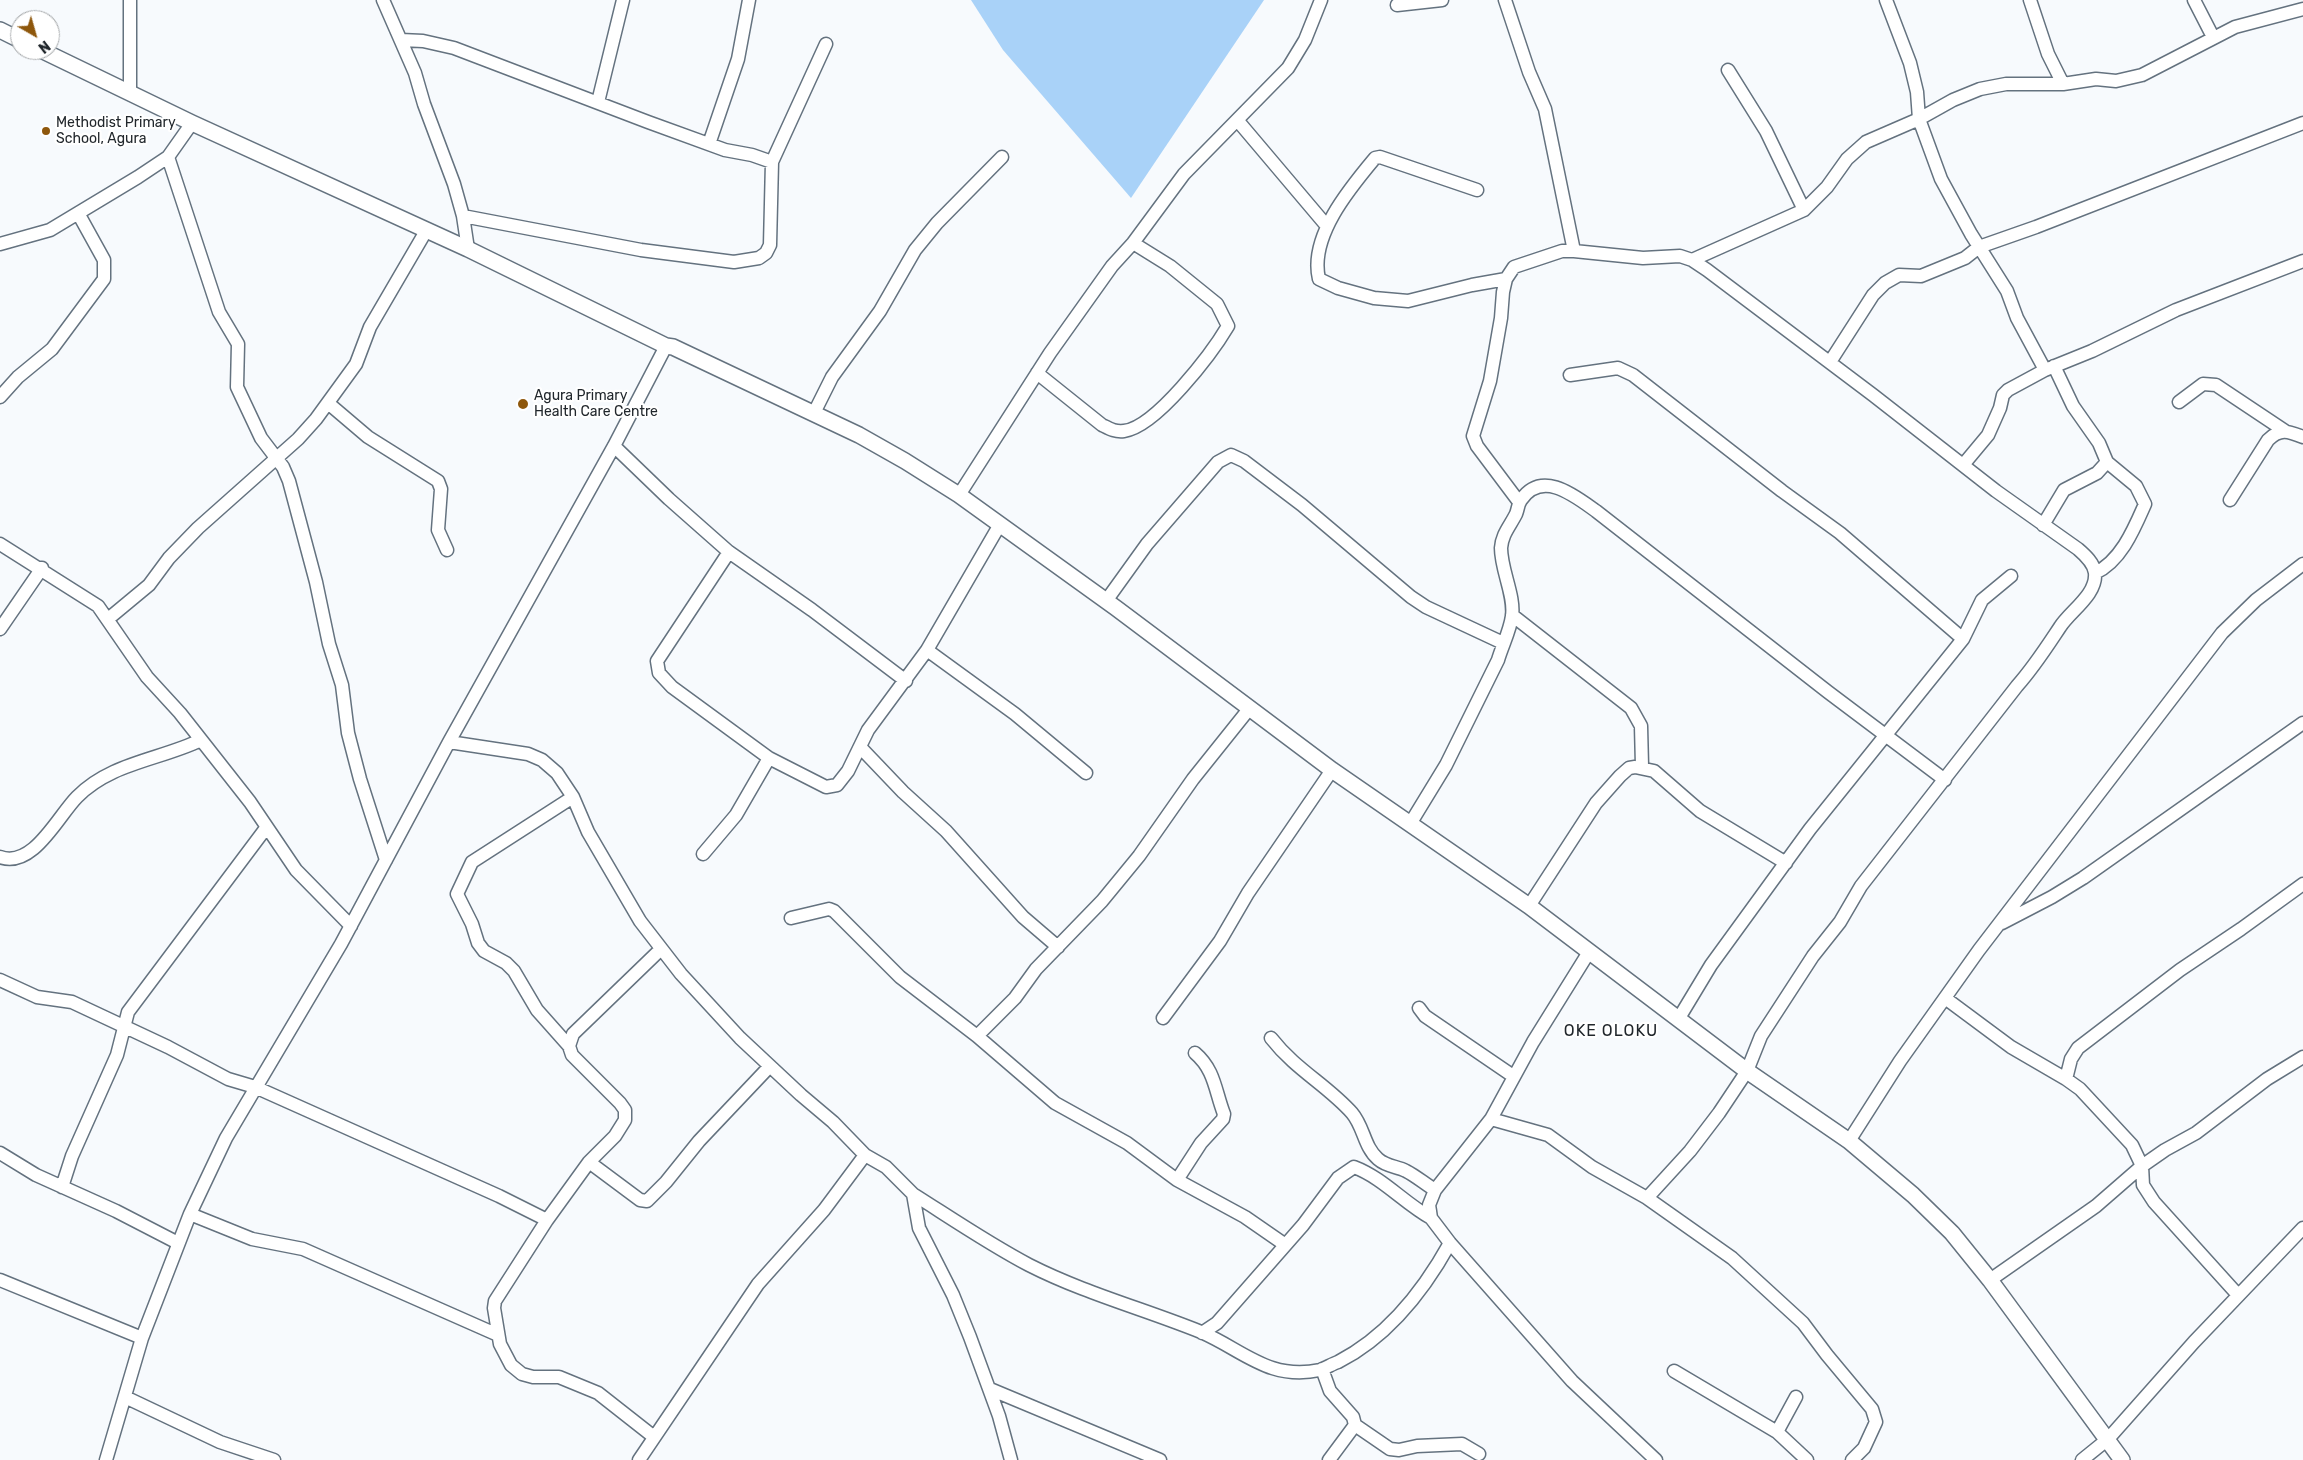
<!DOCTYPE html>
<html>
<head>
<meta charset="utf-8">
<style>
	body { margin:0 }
	#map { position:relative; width:2303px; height:1460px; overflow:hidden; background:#f7fafd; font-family:Rubik,sans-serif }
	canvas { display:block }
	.north { position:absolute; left:10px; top:10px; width:50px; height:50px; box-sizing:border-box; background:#fff; border:1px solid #a6a9ab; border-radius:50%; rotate:142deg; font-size:14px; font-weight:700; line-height:20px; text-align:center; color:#21272c }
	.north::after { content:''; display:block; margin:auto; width:18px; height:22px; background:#8e570c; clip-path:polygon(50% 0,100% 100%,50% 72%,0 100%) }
</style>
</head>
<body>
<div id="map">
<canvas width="2303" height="1460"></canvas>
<div class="north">N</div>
</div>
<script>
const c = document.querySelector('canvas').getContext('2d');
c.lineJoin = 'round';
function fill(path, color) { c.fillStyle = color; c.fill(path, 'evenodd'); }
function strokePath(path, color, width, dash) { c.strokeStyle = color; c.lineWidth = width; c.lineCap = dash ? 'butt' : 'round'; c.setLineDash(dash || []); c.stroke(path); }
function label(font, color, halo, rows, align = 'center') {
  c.font = font + ' Rubik,sans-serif'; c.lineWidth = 4.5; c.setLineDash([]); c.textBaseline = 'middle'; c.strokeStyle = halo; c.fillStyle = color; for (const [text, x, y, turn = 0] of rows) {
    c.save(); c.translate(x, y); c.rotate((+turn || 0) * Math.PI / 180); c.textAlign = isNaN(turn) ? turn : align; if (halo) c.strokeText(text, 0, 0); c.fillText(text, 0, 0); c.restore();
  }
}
fill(new Path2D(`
	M971,0h293l-133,198 -128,-148z`), '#a9d2f8');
const minor = new Path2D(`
	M130,0v94
	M383,0l32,73 9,31 30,80 9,32 5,33
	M1505,0l24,72 16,37 29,142
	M1886,0l24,63 7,29 2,27 22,60 30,55 36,57 10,27 28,52
	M2030,0l18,54 15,30
	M2194,0l19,37
	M1397,5l45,-5
	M401,40l22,1 31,7 194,74 77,28 27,5 20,7
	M1728,70l38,61 38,79
	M598,102l25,-102
	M1238,121l88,104
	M709,144l29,-85 11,-59
	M168,157l51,155 19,32 -1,43 24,51 22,29 6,14 27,101 13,62 13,41 6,48 12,46 26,81
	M1477,190l-97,-33 -5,1c-26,31 -66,79 -56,121l19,9 36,10 34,3 64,-16 34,-6
	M463,216l178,34 93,12 25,-4 7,-5 4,-8 2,-83 54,-118
	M0,244l50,-14 88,-53 30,-20 24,-34
	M1692,260l112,-50 23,-23 20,-28 19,-17 53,-23 34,-19 27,-11 26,-5h57l33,-5 20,2 26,-6 93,-48 68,-18
	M1830,362l43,-67 12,-12 14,-8 22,1 44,-18 14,-11 57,-20 267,-104
	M1037,373l65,52c8,4 13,7 22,6 32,-4 88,-78 104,-105l-11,-22 -47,-38 -37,-23
	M1570,375l48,-7 15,7 149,116 58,42 123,106
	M0,397l18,-20 34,-28 52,-70v-19l-26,-47
	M2179,402l24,-18 13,1 69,46
	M328,403l40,34 70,44 3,8 -3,41 9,20
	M814,413l18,-36 48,-66 35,-61 22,-27 65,-66
	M614,446l55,53 60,53 83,58 94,71
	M1963,465l25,-30 12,-27 3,-13 5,-5 37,-20 47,-19 84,-41 127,-49
	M959,495l91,-142 62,-87 21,-23 51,-69 104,-106 17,-28 16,-40
	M2230,500l38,-60c12,-12 20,-9 35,-3
	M1519,502l-42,-56 -4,-10 17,-55 11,-63 2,-26 3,-13 8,-12 48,-16h12l69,7 37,-2 12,4 15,10 166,125 123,96 82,58c7,6 16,14 17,24 2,22 -25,38 -35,54 -14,21 -26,40 -43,59l-156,200 -21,36 -27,34 -52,80 -14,35 -28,42 -29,38 -43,47 85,60 71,65 24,32 45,54 4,13 -12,26 -12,12
	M2043,525l21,-35 33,-17 10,-11 -8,-19 -26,-37 -19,-40
	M0,544l98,62 49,71 33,36 70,89 46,68 55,56
	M729,552l-72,109 2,12 13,14 97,71 57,29 11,-2 11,-14 20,-41 59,-80 72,-124
	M2095,573c26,-12 39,-44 50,-69l-9,-18 -29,-24
	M1106,601l41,-57 71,-82 13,-7 13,6 58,44 109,92 15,10 77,36
	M1512,615l119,93 10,18 1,40
	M108,619l41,-34 20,-27 29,-30 100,-89 18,-20 40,-55 14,-37 56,-96
	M0,629l42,-61
	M927,650l88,64 71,59
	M449,742l79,12 14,6 15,13 16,24 15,35 52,89 41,53 59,64 61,57 32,27 32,33 21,12 27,27 6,34 34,67 17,42 29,79 12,44
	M861,748l42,44 43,39 77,86 35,30
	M1410,824l36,-59 52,-105c4,-14 12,-29 14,-44 3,-20 -11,-46 -11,-68 1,-14 9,-22 15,-34 2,-5 2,-10 5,-14 21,-31 54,-4 75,11l232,181 117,88
	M703,854l33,-39 33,-57
	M0,857c33,12 58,-41 77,-60 33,-34 82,-37 124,-57
	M1529,906l67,-103 24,-27 9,-8 6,-1 19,4 46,40 86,52
	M791,918l38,-9 5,2 66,66 77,59 78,67 72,40 50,37 68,37 39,27
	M2002,923l50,-26 31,-19 220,-155
	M1589,952l-56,90 -42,77 -56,71 -6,15 1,6 1,7 19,25 122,138 84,79
	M0,980l37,17 35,5 96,45 60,32 27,8 244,109 48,24 -52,81 -1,7 6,36 11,21 11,9 11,3h26l39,16 56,44
	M1945,998l66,49 55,32
	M1419,1008l6,8 88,60
	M1163,1018l57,-77 28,-48 84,-123
	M1679,1018l32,-53 99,-136 153,-190 19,-39 29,-24
	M977,1036l38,-38 21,-29 66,-68 37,-45 54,-77 56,-70
	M1271,1038c25,32 56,47 81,75 12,14 12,34 26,46 9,8 19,7 28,12 10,5 19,13 29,19
	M569,1046l-32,-36 -23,-39 -8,-8 -22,-12 -6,-8 -6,-19 -15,-30 15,-32 101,-65
	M1491,1119l57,16 44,32 55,31
	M1849,1141l51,-80 79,-111 243,-317 34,-33 47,-36
	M0,1153l36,22 80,36 62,32
	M589,1162l51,38 7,1 19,-19 33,-41 71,-75
	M1177,1180l24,-37 22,-24 1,-5c-9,-23 -9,-44 -29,-61
	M62,1187l10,-31 45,-101 11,-43 138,-184
	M913,1194c38,24 76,50 116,71 55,28 115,44 172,67 42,18 68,49 119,38 6,-2 12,-6 18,-8 49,-25 86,-72 112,-119
	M190,1214l62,25 51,10 195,86
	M547,1220l42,-58 26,-26 10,-16v-10l-5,-7 -48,-48 -3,-9 4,-12 88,-85
	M0,1280l142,58
	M1990,1280l106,-74 46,-40 23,-16 31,-17 71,-54 36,-22
	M2238,1295l-84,-93 -11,-17 -1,-19 -10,-21 -52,-56 -14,-10 5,-20 7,-11 102,-78 61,-41 62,-45
	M1202,1333l15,-10 86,-98 35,-47 16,-11c29,11 50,36 77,51
	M1322,1369l8,22 23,26 2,8 -26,35
	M1674,1371l103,61 30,28
	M990,1389l170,71
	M125,1397l95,45 54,18
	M1355,1425l35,24 9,1 18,-4 45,-2 17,10
	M1777,1432l19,-35
	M106,1460l36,-122 48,-124 36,-76 115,-194 108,-202 165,-296 52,-100
	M639,1460l119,-176 66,-74 41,-55
	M2082,1460l26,-21 86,-97 109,-114`);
const tertiary = new Path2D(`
	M0,30l20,10
	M41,50l151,73 276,126 198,97 7,1 186,88 46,26 54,34 157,113 216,162 197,136 218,165 102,70 64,54 39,38 38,47 132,180`);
strokePath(minor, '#64727f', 15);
strokePath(tertiary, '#64727f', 18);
strokePath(minor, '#fff', 12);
strokePath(tertiary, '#fff', 15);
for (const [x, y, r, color] of [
	[46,131,5,"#8e570c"],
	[523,404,6,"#8e570c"]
]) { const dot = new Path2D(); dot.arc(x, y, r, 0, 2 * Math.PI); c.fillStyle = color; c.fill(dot); strokePath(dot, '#fff', 2); }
label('14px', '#21272c', '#fff', [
	["Methodist Primary",56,123],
	["School, Agura",56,139],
	["Agura Primary",534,396],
	["Health Care Centre",534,412]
], 'left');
c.letterSpacing = '1px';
label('16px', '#21272c', '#fff', [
	["OKE OLOKU",1611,1031]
]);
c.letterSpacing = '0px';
</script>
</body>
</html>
